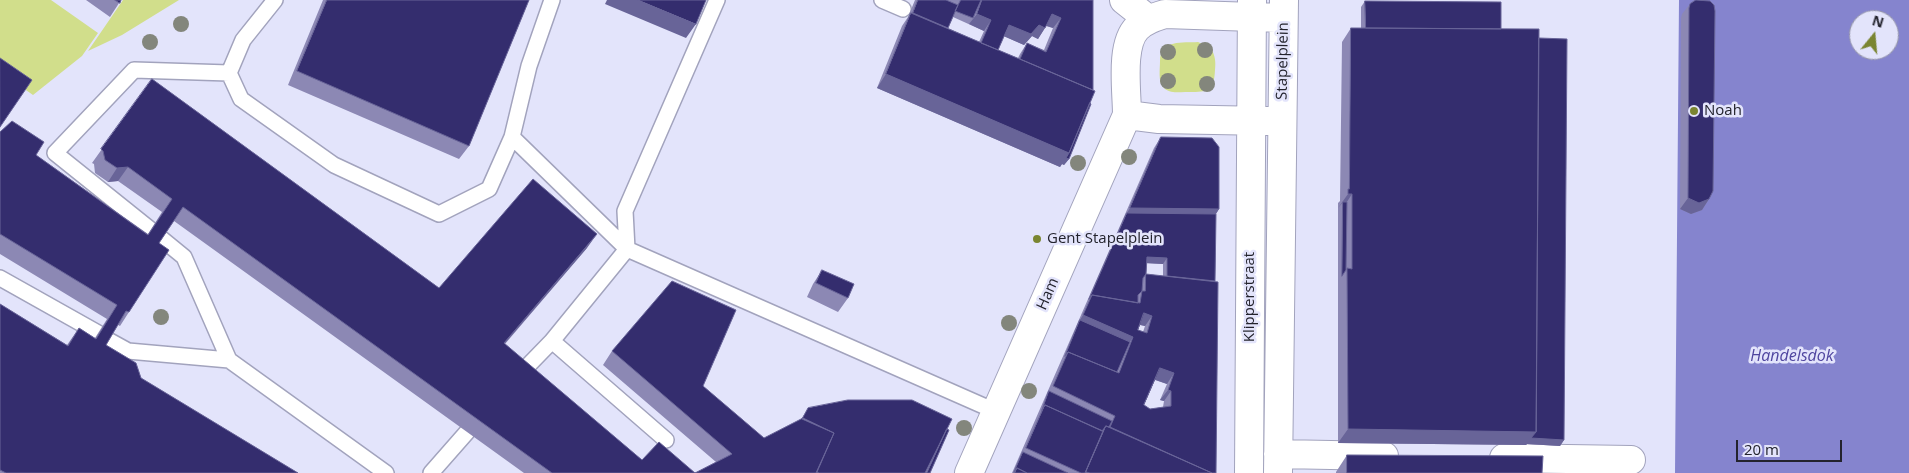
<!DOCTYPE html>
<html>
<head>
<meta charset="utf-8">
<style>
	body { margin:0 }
	#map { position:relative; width:1909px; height:473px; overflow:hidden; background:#e3e4fb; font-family:"Open Sans",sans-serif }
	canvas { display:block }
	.north { position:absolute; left:1849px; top:10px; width:50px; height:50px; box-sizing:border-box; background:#e3e4fb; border:1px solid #9697a9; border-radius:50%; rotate:17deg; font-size:14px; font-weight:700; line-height:20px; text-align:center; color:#23232d }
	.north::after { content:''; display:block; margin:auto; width:18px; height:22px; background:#7a8531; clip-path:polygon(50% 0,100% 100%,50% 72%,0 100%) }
	.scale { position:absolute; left:1736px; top:440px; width:106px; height:22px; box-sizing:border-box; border:2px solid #23232d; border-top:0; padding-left:6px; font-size:15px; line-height:18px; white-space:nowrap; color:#23232d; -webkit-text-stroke:4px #e3e4fb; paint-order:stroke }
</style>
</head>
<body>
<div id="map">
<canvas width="1909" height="473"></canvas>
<div class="north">N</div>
<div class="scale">20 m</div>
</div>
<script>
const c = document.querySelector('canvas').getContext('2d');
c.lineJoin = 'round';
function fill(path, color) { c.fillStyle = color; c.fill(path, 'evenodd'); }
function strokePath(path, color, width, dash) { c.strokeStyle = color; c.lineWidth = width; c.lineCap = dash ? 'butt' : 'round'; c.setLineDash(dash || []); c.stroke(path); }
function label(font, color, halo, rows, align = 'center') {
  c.font = font + ' "Open Sans",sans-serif'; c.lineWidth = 5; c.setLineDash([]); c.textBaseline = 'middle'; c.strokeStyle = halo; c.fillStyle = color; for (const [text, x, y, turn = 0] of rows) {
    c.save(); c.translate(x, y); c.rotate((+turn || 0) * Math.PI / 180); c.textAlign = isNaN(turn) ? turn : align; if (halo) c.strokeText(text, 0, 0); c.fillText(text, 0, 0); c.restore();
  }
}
fill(new Path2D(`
	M0,0h51l47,33 -16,23 -49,39 -33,-23z
	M123,0h56l-57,35 -34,16z
	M1198,42l13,6c4,8 5,13 4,22 -1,23 -9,22 -30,22 -7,0 -16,2 -22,-5 -5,-6 -3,-18 -3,-26 0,-22 23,-18 38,-19z`), '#d1de8b');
fill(new Path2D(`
	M1679,0h230v473h-234zM1859,20h30v30h-30z`), '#8584ce');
const service = new Path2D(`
	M275,0l-32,40 -14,33 12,26 93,66 105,49 50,-25 23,-52 17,-71 23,-66
	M882,0l21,9
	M512,137l115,112 368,162
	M151,230l-96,-77 79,-83 95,3
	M162,239l22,18 45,103 157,113
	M0,278l98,55
	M108,340l20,11 101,9
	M517,377l35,-36
	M666,440l-114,-99 75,-92 -2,-38 92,-211
	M431,473l36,-41`);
const minor = new Path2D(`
	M1124,0l24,19
	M1127,115l32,4 109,2
	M1278,454l106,2
	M1504,458l127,2
	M969,473l158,-358c0,-24 -7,-70 10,-87 8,-8 18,-11 28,-14l118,4
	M1249,473l3,-473
	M1278,473l6,-473`);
strokePath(service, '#a2a3bd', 18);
strokePath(minor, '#a2a3bd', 30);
strokePath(service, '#fff', 15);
strokePath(minor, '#fff', 28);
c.fillStyle = '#83867c';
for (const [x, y] of [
	[181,24],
	[150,42],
	[1205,50],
	[1168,52],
	[1168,81],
	[1207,84],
	[1129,157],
	[1078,163],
	[161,317],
	[1009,323],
	[1029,391],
	[964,428]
]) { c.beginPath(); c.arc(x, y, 8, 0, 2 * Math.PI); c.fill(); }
fill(new Path2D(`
	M86,0h35l-11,17z
	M323,0h206l-60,146 -10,13 -171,-74z
	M915,0h178l-24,159 -5,6 -2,-1 -2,3 -183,-79 25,-62 6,-9zM953,17l31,14 -5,11 -31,-14zM1046,26l7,2 -9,22 -17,-7 -7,11 -2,4 -20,-8 6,-14 20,9 8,-9 6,3z
	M1365,1l136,28 38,9 25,402 -4,6 -33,-2 -1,1 -188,-2v-240l2,-2 2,-159 9,-14h10v-21z
	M1690,4l19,195 -7,11 -11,4 -11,-5 1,-191 1,-4z
	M152,79l287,209 148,-40 -82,96 137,116 53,13 21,-11 -113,-97 9,-14 91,35 61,52 37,-18 7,-12 139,21 -17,44h-406l-350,-252 -15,22 -30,69 -9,14 -2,-1 -12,20 35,33 157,95h-298v-169l67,41 12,-17 16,10 12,-19 -107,-65v-122l36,23 112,79 14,-22 -44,-31 -10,1 -13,-9 -1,-9 -2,-1z
	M1161,137l58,72 -3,5 -1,67 1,192h-204l142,-325zM1147,263l16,1v12l-17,-2zM1140,325l5,1 -2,6 -5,-2zM1155,380l12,4 -7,16 4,1 -1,6 -13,2 -6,-4z
	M822,270l26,28 -10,14 -31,-15 6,-13z
	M1347,455l195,18h-206v-1z`), '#8c88b4');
fill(new Path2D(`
	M607,0h31l58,24 -10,14 -81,-34z
	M977,14l14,6 -7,11 -15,-7z
	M1052,14l9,4 -8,10 -9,-3z
	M1009,25h30l6,3 -7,11 -6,-3 -8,9 -23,-10z
	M886,74l183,79v6l-5,6 -2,-1 -2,3 -183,-79z
	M128,167l-10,14 -10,1 9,-14z
	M1348,194h4l-9,14v-6l-5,6z
	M1688,198l21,1 -7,11 -11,4 -11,-5z
	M1130,208l89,1 -7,11 -85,-7z
	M597,234l-10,14 -93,108 10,-13z
	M1147,257l20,1 -4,6 -20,-1z
	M1144,313l8,3 -7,10 -9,-2z
	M1083,315l50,22 -7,11 -46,-28z
	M1160,368l14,5 -7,11 -14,-5z
	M1168,390l3,1 -7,10 -4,-1z
	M1348,429l188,3 28,8 -4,6 -33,-2 -1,1 -188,-2z`), '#686498');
const building = new Path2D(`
	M115,0h6l-1,3z
	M327,0h202l-60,146 -172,-75z
	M638,0h68l-10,24z
	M918,0h28l12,5 -10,23 -35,-15z
	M961,0h20l-8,18 -18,-7 3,-6z
	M982,0h111v90l-73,-31 7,-16 19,9 15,-34 -9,-4 -7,14 -6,-3 -8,9 -22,-9 -11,25 -17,-7 10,-23 -14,-6z
	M1696,0l14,1 4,4 1,6 -2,180 -4,8 -10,4 -11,-5 1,-190 1,-4z
	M1365,1l136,1v27l-135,-1z
	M911,13l184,78 -26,62 -183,-79z
	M1351,28l188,1 -3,403 -188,-3 -1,-161 5,1v-75h-4v-5h1z
	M1539,38l28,1 -3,401 -33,-2 5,-6z
	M0,58l32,22 -32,47z
	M152,79l287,209 94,-109 64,55 -93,109 138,117 17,-18 36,31 37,-19 -120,-103 60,-70 64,29 -33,76 61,52 39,-20 31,15 -18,40h-264l-369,-266 -24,36 10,7 -40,62 -3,-1 -20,34 30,18 5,15 157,95h-292l-6,-3v-166l68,42 11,-18 17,11 21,-34 -117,-71v-102l12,-11 32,21 -8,13 112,80 24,-36 -44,-32 -11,1 -12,-8 -2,-9 -2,-2z
	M1090,103l1,1 -22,55 -3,-1 3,-5z
	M1161,137l51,1 7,9v62l-89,-1z
	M1343,202h4l-1,68 -4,6z
	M1127,213l89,1 -1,67 -48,-5v-18l-20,-1 -1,17 -3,4 -1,13 -4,4v8l-46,-8 -3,4z
	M822,270l32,14 -6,14 -32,-15z
	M1146,274l72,8 -2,191h-4l-102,-46 5,-11 -62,-30 15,-34 51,21 14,-36 -50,-22 9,-20 48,8 2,-12h3zM1144,313l8,3 -5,17 -9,-3zM1160,368l14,5 -6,17 3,1v15l-21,3 -6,-4z
	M1080,320l50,22 -13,30 -49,-20 -3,4z
	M1049,391l63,30 -3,6 -3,-1 -4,5 -57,-26 -3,5z
	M848,400h64l40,19 -27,54h-106l-2,-1 17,-39 -32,-14 6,-11z
	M1045,405l58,26 -18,42h-4l-55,-25z
	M1106,426l106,47h-122l-4,-1z
	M947,429l2,1 -19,43h-3z
	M1023,452l45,21h-41l-10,-5 -3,4z
	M1347,455l196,1 -1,17h-195z
	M1017,468l10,5h-12z`);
fill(building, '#342d6e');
strokePath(building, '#686498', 1);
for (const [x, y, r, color] of [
	[1694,111,5,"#7a8531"],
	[1037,239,5,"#7a8531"]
]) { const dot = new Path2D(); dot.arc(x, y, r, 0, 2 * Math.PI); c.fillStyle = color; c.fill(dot); strokePath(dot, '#e3e4fb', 2); }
label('15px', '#23232d', '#e3e4fb', [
	["Stapelplein",1283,61,-89],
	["Ham",1048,294,-66],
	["Klipperstraat",1250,297,-90]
]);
label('15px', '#23232d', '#e3e4fb', [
	["Noah",1704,111],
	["Gent Stapelplein",1047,239]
], 'left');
label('italic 16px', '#4f459f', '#e3e4fb', [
	["Handelsdok",1792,356]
]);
</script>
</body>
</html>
